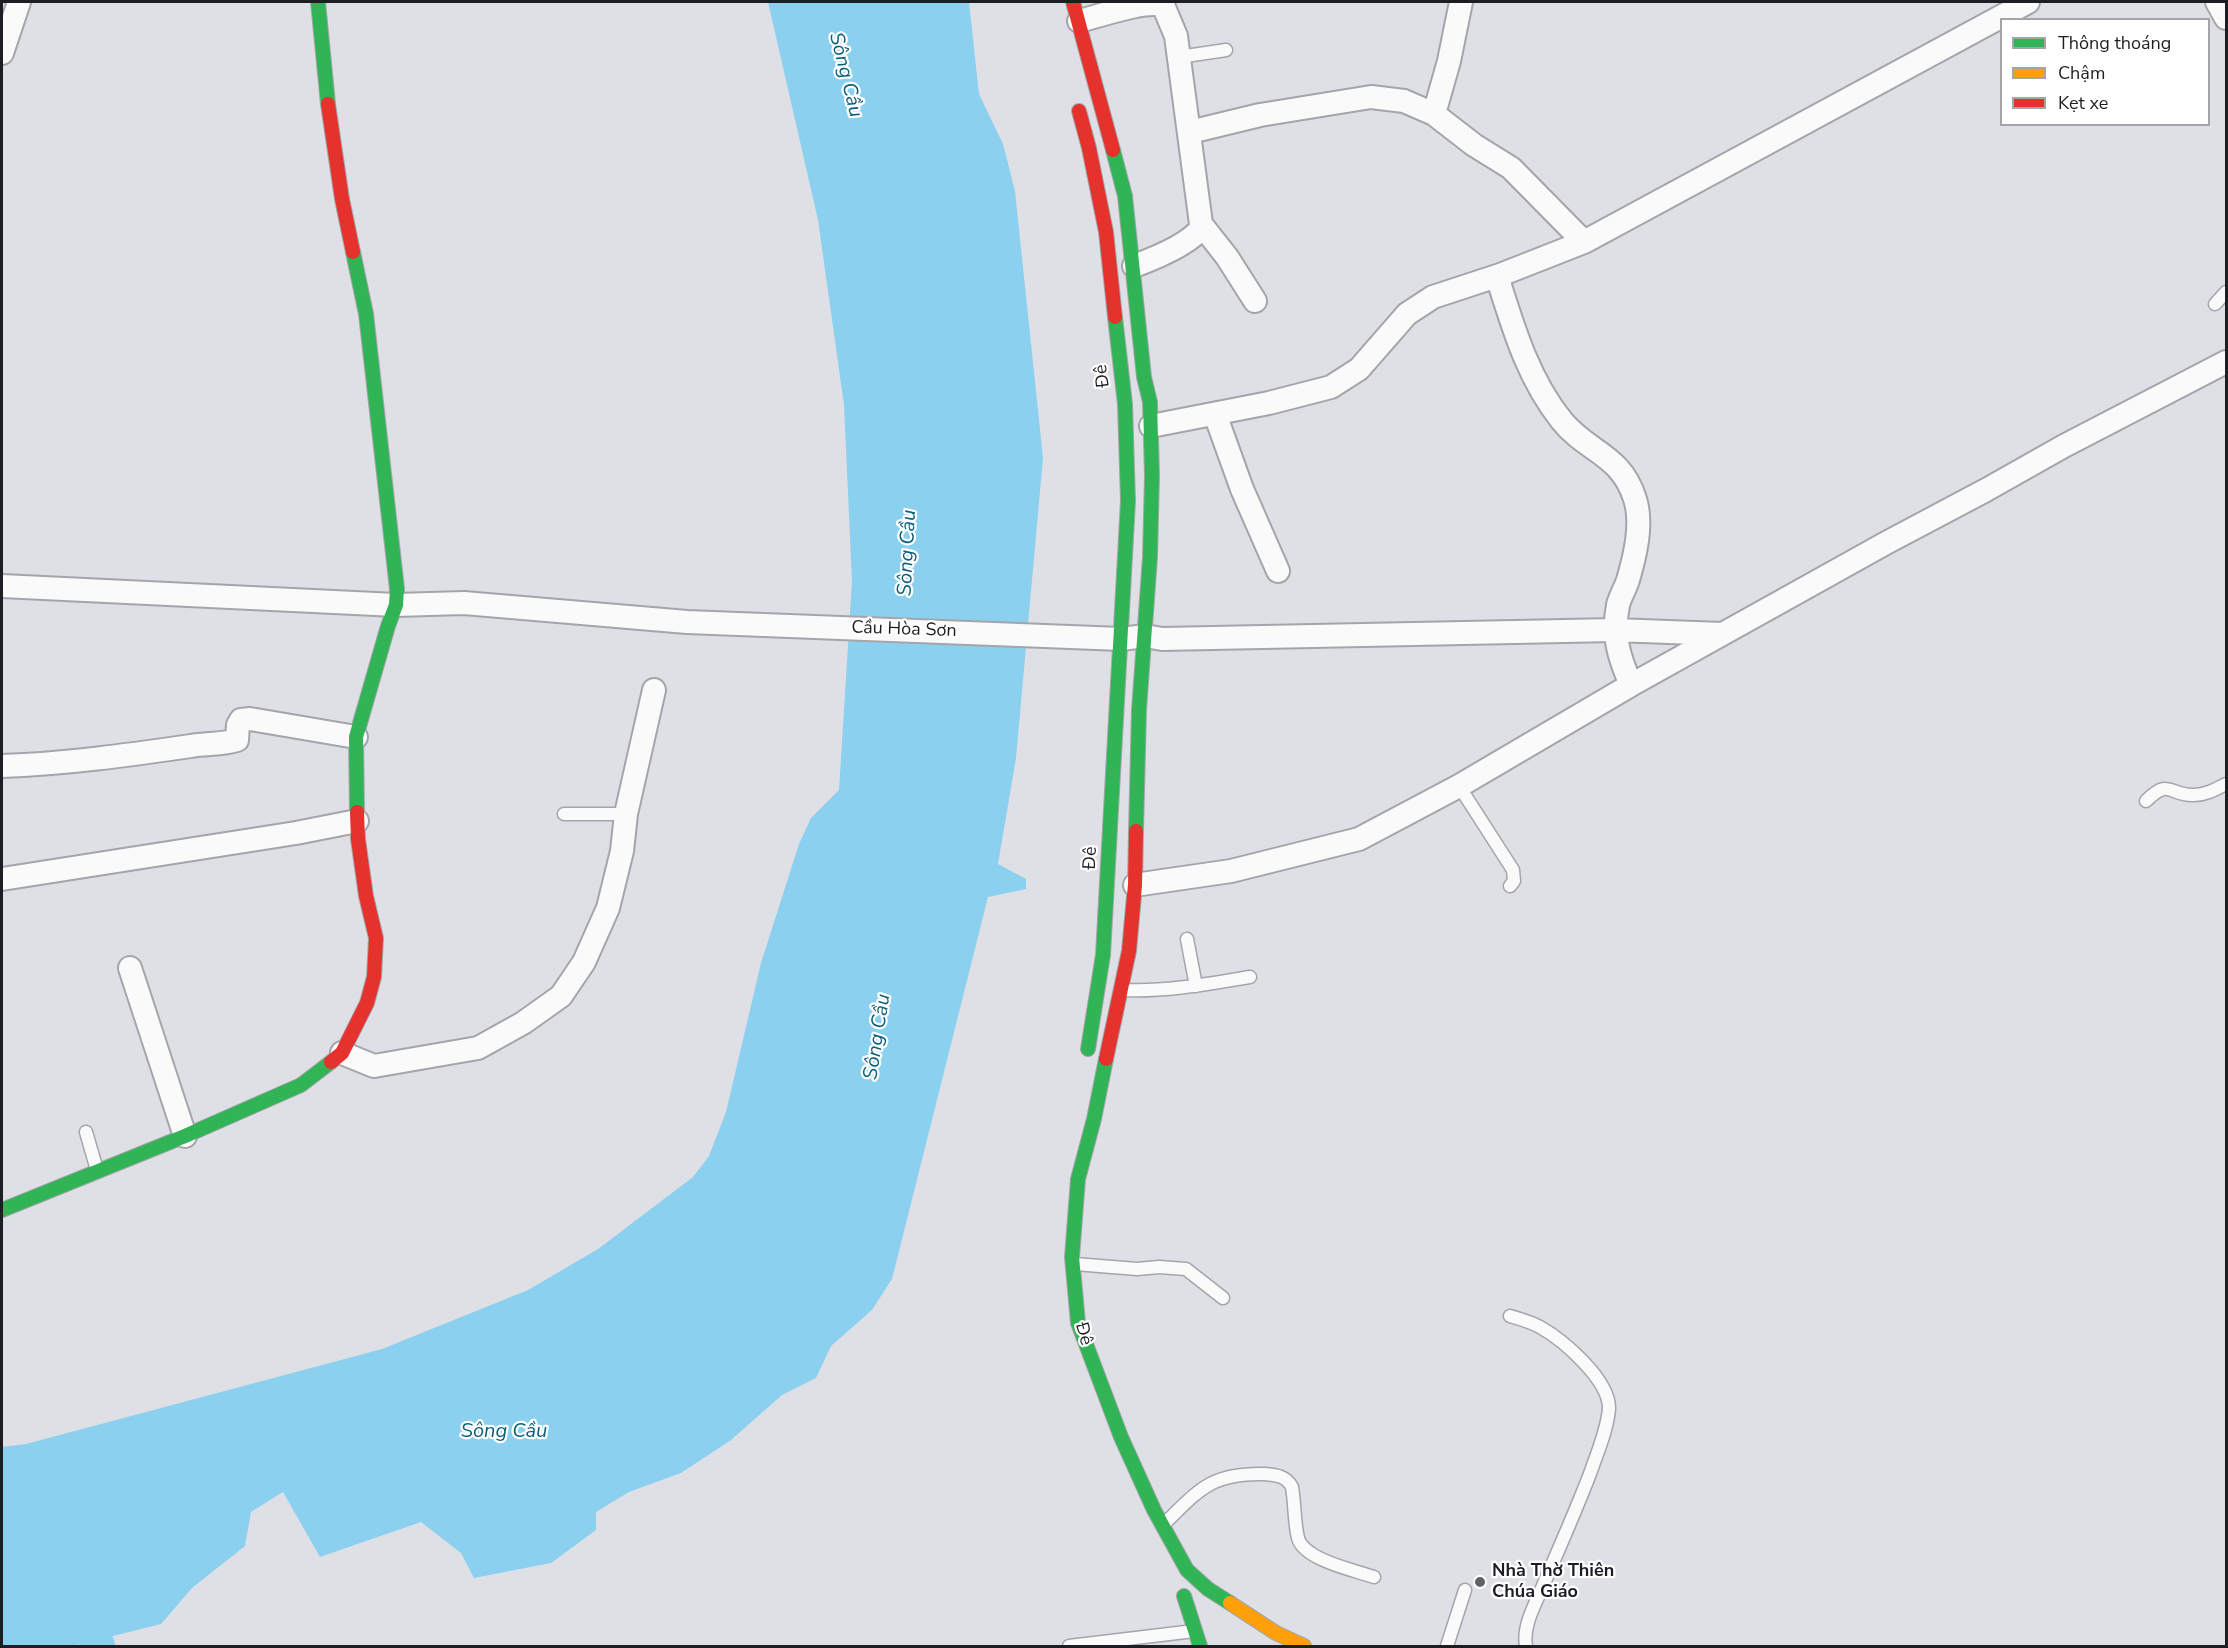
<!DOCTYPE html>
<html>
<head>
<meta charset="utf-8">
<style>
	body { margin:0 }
	#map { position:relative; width:2228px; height:1648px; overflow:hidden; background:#dee0e6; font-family:"Nunito Sans",sans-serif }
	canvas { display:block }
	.frame { position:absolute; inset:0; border:3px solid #1d1e22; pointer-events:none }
	.legend { position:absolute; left:2000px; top:18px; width:210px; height:108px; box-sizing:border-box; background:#fff; border:2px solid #a5a5a7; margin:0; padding:8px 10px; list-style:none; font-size:18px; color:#1d1e22 }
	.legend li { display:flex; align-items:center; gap:12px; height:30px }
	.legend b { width:30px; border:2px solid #a5a5a7 }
</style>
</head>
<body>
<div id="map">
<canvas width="2228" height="1648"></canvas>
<div class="frame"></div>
<ul class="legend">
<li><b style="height:8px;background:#30b455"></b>Thông thoáng</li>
<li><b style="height:8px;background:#ff9f0a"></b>Chậm</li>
<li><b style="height:8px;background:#e5322d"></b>Kẹt xe</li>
</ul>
</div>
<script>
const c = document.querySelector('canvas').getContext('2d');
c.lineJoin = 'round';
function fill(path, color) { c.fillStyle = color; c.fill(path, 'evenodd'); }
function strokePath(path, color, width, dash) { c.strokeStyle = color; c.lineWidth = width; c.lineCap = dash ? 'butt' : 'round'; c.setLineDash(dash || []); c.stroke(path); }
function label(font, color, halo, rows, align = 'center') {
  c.font = font + ' "Nunito Sans",sans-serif'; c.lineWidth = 4.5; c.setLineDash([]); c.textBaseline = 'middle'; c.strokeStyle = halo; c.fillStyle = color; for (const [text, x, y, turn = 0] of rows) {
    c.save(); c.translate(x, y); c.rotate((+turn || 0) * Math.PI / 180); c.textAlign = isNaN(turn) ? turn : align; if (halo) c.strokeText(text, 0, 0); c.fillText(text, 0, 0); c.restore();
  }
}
fill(new Path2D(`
	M768,2h201l10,92 24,50 12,47 28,267 -27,300 -18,106 28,15v10l-38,8 -96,382 -20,31 -41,36 -15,32 -34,17 -51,45 -50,33 -52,19 -33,20v18l-45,33 -77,15 -13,-25 -40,-31 -101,35 -37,-65 -32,20 -6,34 -53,42 -31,36 -88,22h-71v-199l24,-3 356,-95 146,-59 70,-41 95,-72 16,-21 17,-44 35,-149 38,-119 12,-26 28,-28 13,-209 -8,-176 -26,-185z`), '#8bd1ef');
strokePath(new Path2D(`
	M80,1595l18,51`), '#8bd1ef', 34);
const lane = new Path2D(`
	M1179,57l47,-7
	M2215,304l11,-12
	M1459,786l54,84 1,11 -4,5
	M2146,801c24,-24 23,-5 48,-6 12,0 22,-6 32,-11
	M564,814h62
	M1187,939l9,47
	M1123,990c43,2 85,-6 127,-13
	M86,1132l11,38
	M1075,1264l62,5 22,-2 27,2 37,29
	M1510,1316c10,3 21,6 30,11 23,13 70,53 69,82 -2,21 -11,42 -18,62 -14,37 -30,73 -46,110 -8,20 -23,44 -19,65
	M1163,1525c36,-35 47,-52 101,-51 13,1 22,2 28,13 3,17 2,35 6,51 6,22 56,32 76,39
	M1069,1646l125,-15
	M1447,1646l18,-56`);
const street = new Path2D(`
	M2217,2l9,16
	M1079,21c21,-5 64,-21 84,-16l13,31 25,188 26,33 28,44
	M2,53l17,-51
	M1434,114l15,-53 12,-59
	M1190,132l70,-17 111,-18 33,4 30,13 40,31 37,23 73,74
	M1134,266c19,-7 56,-22 68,-39
	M1497,276c16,51 31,103 65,145 26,32 59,33 73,78 8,25 0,57 -7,81 -3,9 -8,17 -10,25 -6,31 1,52 13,80
	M1215,414l27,75 36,82
	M1151,426l118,-23 62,-16 28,-18 48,-55 26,-17 67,-22 84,-33 444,-240
	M2,586l394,19 68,-2 223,19 434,17 24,-3 17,3 453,-9 107,4
	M2,766c63,-2 126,-11 189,-20 15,-3 31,-1 46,-6l1,-15 3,-5 9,-1 106,18
	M2,879l294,-46 61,-12
	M1135,885l96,-14 128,-32 100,-53 172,-101 255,-142 100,-53 78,-44 162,-84
	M130,968l55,168
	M342,1053l32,13 104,-18 45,-25 38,-27 23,-34 24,-54 14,-57 4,-37 28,-124`);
const fast = new Path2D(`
	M318,2l10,102
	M1113,150l12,46 19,181 6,25 2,74 -2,81 -11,153 -3,121
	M353,252l13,62 31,275 -1,16 -8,21 -32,111 1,75
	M1088,1049l15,-94 25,-454 -3,-97 -10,-87
	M1106,1059l-12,60 -16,60 -6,78 6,66 43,114 33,73 33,60 21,19 22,14
	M2,1210l183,-74 116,-51 30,-23
	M1184,1596l16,50`);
const slow = new Path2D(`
	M1230,1603l46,30 28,13`);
const jam = new Path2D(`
	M1073,2l40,148
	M328,104l14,95 11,53
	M1079,111l10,37 17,84 9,85
	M1106,1059l23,-108 6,-66 1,-54
	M331,1062l11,-9 25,-50 7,-26 2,-39 -10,-42 -8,-57 -1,-27`);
strokePath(lane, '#a4a5aa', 15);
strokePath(street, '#a4a5aa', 26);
strokePath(fast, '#a4a5aa', 16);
strokePath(slow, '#a4a5aa', 16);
strokePath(jam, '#a4a5aa', 16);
strokePath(lane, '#fafafb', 12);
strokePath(street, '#fafafb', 22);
strokePath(fast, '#30b455', 14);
strokePath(slow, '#ff9f0a', 14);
strokePath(jam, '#e5322d', 14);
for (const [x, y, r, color] of [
	[1480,1582,6,"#616267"]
]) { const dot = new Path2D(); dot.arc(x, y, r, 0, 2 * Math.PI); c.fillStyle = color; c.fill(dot); strokePath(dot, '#fff', 2); }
label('18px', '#1d1e22', '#fff', [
	["Đê",1103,376,-97],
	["Cầu Hòa Sơn",904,630,2],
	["Đê",1091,858,-87],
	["Đê",1083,1334,74]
]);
label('bold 18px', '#1d1e22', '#fff', [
	["Nhà Thờ Thiên",1492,1572],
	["Chúa Giáo",1492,1593]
], 'left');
label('italic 20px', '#0c5e7a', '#fff', [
	["Sông Cầu",845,75,76],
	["Sông Cầu",908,553,-87],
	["Sông Cầu",878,1037,-81],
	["Sông Cầu",504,1432]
]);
</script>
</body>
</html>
